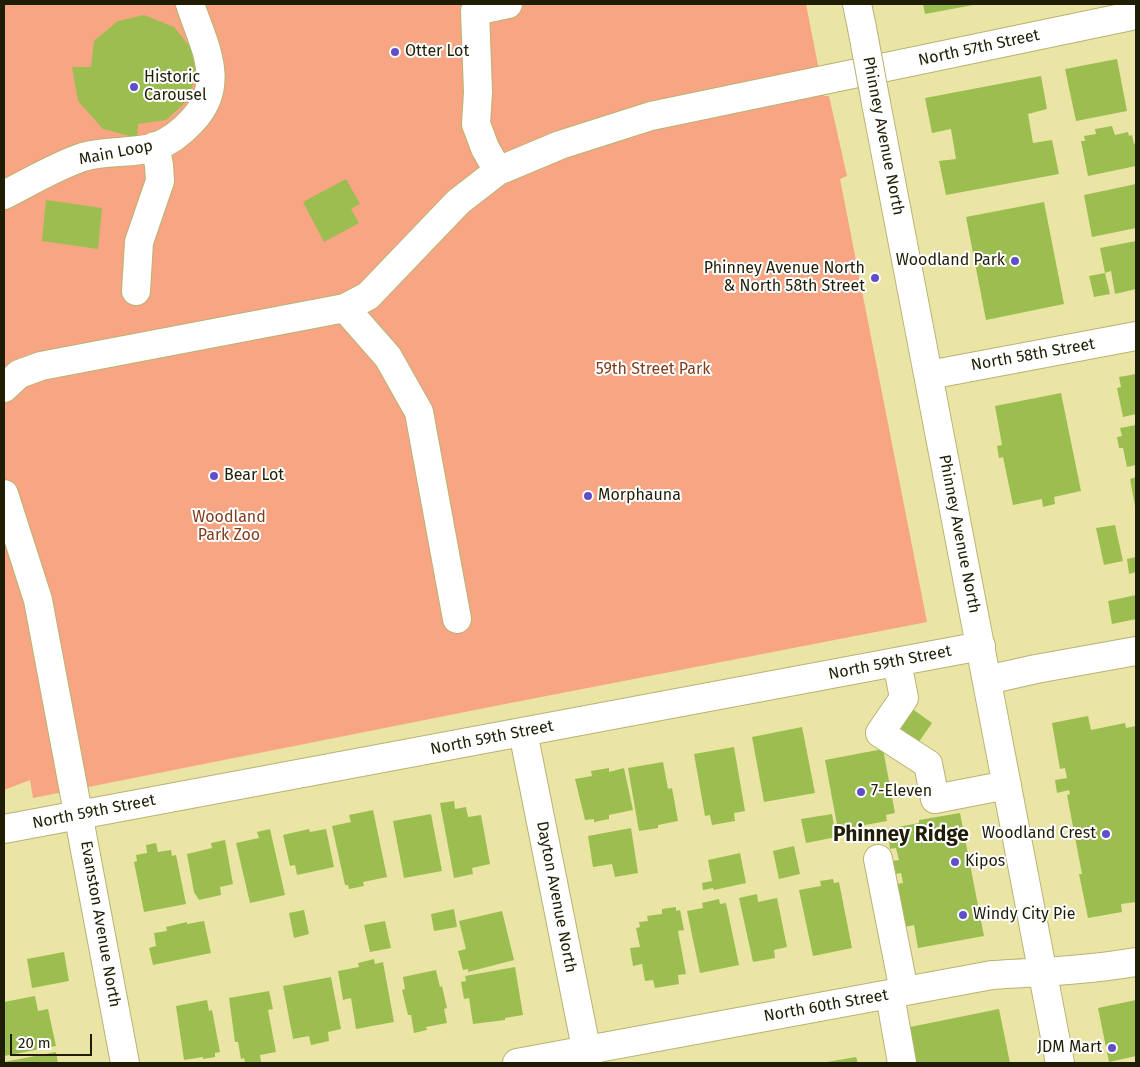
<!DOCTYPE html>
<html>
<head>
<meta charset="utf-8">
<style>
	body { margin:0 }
	#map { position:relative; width:1140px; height:1067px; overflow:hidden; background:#eae5a4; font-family:"Fira Sans",sans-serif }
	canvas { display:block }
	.frame { position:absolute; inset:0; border:5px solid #1f1d04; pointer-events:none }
	.scale { position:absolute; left:10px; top:1034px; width:82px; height:22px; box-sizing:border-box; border:2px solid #1f1d04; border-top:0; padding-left:6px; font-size:15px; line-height:18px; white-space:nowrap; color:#1f1d04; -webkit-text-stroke:4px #fff; paint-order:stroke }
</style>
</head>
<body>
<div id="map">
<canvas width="1140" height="1067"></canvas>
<div class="frame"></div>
<div class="scale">20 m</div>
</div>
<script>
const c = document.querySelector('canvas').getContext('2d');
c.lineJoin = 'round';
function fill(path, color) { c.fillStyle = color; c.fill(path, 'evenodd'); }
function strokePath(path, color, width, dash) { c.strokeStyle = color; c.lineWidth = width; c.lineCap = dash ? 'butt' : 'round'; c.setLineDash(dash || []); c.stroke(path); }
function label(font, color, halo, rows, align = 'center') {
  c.font = font + ' "Fira Sans",sans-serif'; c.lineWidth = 4; c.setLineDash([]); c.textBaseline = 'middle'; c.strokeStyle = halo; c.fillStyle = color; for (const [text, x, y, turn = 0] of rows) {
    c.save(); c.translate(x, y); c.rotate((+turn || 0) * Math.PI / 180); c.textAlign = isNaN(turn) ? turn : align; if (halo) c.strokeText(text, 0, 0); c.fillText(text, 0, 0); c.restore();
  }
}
fill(new Path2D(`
	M4,4h802l18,92h5l18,80 -7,3 87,443 -432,84 -462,92 -3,-18 -26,10z`), '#f7a582');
fill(new Path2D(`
	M923,4h50v1l-48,9z
	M144,15l30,12 17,21 5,25 -8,27 -22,20 -28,4 -1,14 -34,-9 -25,-28 -6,-34h19l3,-26 24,-20z
	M1117,59l10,52 -51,10 -11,-52z
	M1041,76l6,33 -19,5 5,29 19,-3 7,34 -113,21 -7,-34 17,-2 -5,-30 -19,4 -7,-35z
	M1112,126l3,9 13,-3 1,4 3,-1 2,9 2,-1v23l-48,10 -7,-35h4l-1,-5 12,-2 -1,-5z
	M346,179l14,25 -9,5 8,14 -35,19 -21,-40z
	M1136,184v44l-44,9 -8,-42z
	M46,200l56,8 -4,41 -56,-8z
	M1044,202l20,102 -78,16 -20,-103z
	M1136,241v48l-21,5 -4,-23 -6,2 -5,-25z
	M1105,273l5,21 -16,3 -5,-21z
	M1136,374v40l-13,3 -6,-29 4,-1 -2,-10z
	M1061,393l20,98 -27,6 1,7 -12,3 -1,-8 -29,6 -10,-48 -4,1 -2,-12 5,-1 -7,-39z
	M1136,425v40l-9,2 -4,-19h-4l-2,-11 5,-1 -2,-8z
	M1136,477v29h-1l-5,-27z
	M1115,525l8,36 -19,4 -8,-37z
	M1136,557v15l-7,2 -2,-15z
	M1136,595v24l-24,5 -4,-23z
	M911,708l21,15 -18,26 -21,-14z
	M1088,716l3,14 34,-7 1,5 10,-2v176l-15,2 1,8 -34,6 -9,-44h3l-15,-79 3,-1 -1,-4 -12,3 -2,-13 12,-2 -2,-10 -5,1 -8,-46z
	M802,727l13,66 -51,9 -12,-65z
	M734,747l11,64 -11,2 1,8 -23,4 -2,-10 -5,1 -11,-62z
	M883,749l12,64 -9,2 1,6 -49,9 -13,-70z
	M663,762l5,27 4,-1 6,33 -20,4v3l-19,3 -11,-63z
	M609,768v4l15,-4 9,42 -24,5v4l-15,3v-3l-9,1 -10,-41 17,-3 -1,-5z
	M454,801l1,8 11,-2 2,10 13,-2 9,49 -18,4 1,6 -19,4 -14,-75z
	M373,810l14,67 -24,5 1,4 -15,3 -1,-4h-3l-13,-59 19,-4 -2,-7z
	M960,813l24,123 -66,12 -4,-23 -9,2 -8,-43 6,-1 -2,-10 -5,1 -3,-13 6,-1 -3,-12 -6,1 -1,-8 -11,2 -2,-12 43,-8v-3z
	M431,814l11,57 -38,7 -11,-57z
	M832,814l4,23 -30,6 -5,-24z
	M631,828l7,45 -23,4 -3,-13 -19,3 -5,-31z
	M270,829l15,66 -35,8 -14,-60 23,-5 -2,-6z
	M309,829l1,3 16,-3 8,38 -37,8 -2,-10 -5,1 -7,-31z
	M225,840l8,44 -13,3 1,8 -22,5 -5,-8 -7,-38 25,-6 -1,-5z
	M156,843l2,9 13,-2 1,6 4,-1 10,49 -42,8 -10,-50 3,-1 -1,-6 11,-2 -1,-8z
	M794,846l6,28 -21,5 -6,-28z
	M740,853l6,30 -32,7 -1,-2 -10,2 -1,-7 10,-2 -4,-21z
	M833,879l1,4 5,-1 13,66 -39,8 -14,-66 22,-4 -1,-5z
	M757,894l1,8 19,-4 10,49 -13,3 1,8 -22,4 -14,-64z
	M719,899l1,5 6,-1 13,62 -39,8 -13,-62 16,-3 -1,-5z
	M676,907v4l4,-1 4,20 -6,1 8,43 -8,1 1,9 -24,4 -2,-8 -8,1 -3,-17 -9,2 -3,-18 10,-1 -4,-19 4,-1 -1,-5 9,-1 -1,-5 15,-2v-5z
	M454,909l3,18 -23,4 -3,-17z
	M304,910l5,24 -15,4 -5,-25z
	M502,911l12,49 -46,12v-3l-5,1 -5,-19 8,-2 -7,-28z
	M204,921l7,32 -58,12 -4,-17 7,-2 -2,-13 13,-2 -1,-4 21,-5v2z
	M385,921l6,27 -21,4 -6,-27z
	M64,952l5,29 -37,7 -5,-29z
	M374,959l1,5 8,-2 11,60 -38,7 -5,-31 -8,2 -5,-29 21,-4 -1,-4z
	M515,967l8,48 -18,3v2l-32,4 -4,-26 -5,1 -3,-17 5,-1 -1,-5z
	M436,970l4,17 2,-1 5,22 -3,1 3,14 -21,4 1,3 -13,3 -3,-18h-3l-6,-25 3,-1 -2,-12z
	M331,977l10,52 -13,3 1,9 -18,4 -2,-9 -16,3 -10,-53z
	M269,991l4,18 -5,1 8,42 -16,3 1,7 -16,1 -1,-5 -3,1 -3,-17h-3l-6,-44z
	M35,996l3,15 10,-2 8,37 -52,10v-54z
	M207,1000l2,11 3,-1 8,42 -5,1v4l-12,2v-2l-19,3 -8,-54z
	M1136,1000v56l-27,6 -11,-54z
	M999,1009l11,54h-97l-8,-35z
	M56,1052l2,11h-54v-1z
	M856,1057l2,6h-31v-1z`), '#9cbe51');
const minor = new Path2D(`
	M857,4l5,24
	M876,103l184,960
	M498,171l-13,-23 -9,-24 2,-32 -3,-81 33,-7
	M4,195c26,-13 52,-29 79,-38 23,-7 49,-3 72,-10 14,-5 27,-15 37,-26 36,-37 11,-77 -2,-117
	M136,291l3,-49 21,-61 -1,-16 -4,-19
	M345,308l43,49 31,55 38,207
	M929,375l207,-39
	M4,388l15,-14 22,-8 304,-58 23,-12 90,-94 40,-31 62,-26 91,-29 485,-101
	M4,494l34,106 87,463
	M897,662l7,36 -24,35 48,31 7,35 72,-14
	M987,680l49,-11 100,-18
	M523,732l66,331
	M4,829l977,-183
	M878,859l26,132
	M890,995l12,68
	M517,1063l475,-88c49,-3 96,-5 144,-13`);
strokePath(minor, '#b8b374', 30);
strokePath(minor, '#fff', 28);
const minorBridge = new Path2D(`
	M862,28l14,75`);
strokePath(minorBridge, '#b8b374', 30, []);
strokePath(minorBridge, '#fff', 28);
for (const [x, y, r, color] of [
	[395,52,5,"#604fc8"],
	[134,87,5,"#604fc8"],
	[1015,261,5,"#604fc8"],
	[875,278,5,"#604fc8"],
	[214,476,5,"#604fc8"],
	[588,496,5,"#604fc8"],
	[861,792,5,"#604fc8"],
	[1106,834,5,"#604fc8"],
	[955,862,5,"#604fc8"],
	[963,915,5,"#604fc8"],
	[1112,1048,5,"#604fc8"]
]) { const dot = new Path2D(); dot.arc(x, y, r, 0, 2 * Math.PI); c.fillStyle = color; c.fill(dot); strokePath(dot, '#fff', 2); }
label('16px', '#1f1d04', '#fff', [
	["North 57th Street",979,48,-12],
	["Phinney Avenue North",883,136,79],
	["Main Loop",116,153,-11],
	["North 58th Street",1033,355,-10],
	["Phinney Avenue North",959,534,79],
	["North 59th Street",890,663,-11],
	["North 59th Street",492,738,-11],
	["North 59th Street",94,812,-11],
	["Dayton Avenue North",556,897,79],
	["Evanston Avenue North",100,924,80],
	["North 60th Street",826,1006,-10]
]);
label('16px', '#1f1d04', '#fff', [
	["Otter Lot",405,52],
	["Historic",144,78],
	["Carousel",144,96],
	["Woodland Park",1005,261,"right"],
	["Phinney Avenue North",865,269,"right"],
	["& North 58th Street",865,287,"right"],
	["Bear Lot",224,476],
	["Morphauna",598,496],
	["7-Eleven",871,792],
	["Woodland Crest",1096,834,"right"],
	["Kipos",965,862],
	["Windy City Pie",973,915],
	["JDM Mart",1102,1048,"right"]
], 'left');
label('16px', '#7f3c1b', '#fff', [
	["59th Street Park",653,370],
	["Woodland",229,518],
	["Park Zoo",229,536]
]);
label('bold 21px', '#1f1d04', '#fff', [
	["Phinney Ridge",901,835]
]);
</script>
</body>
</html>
